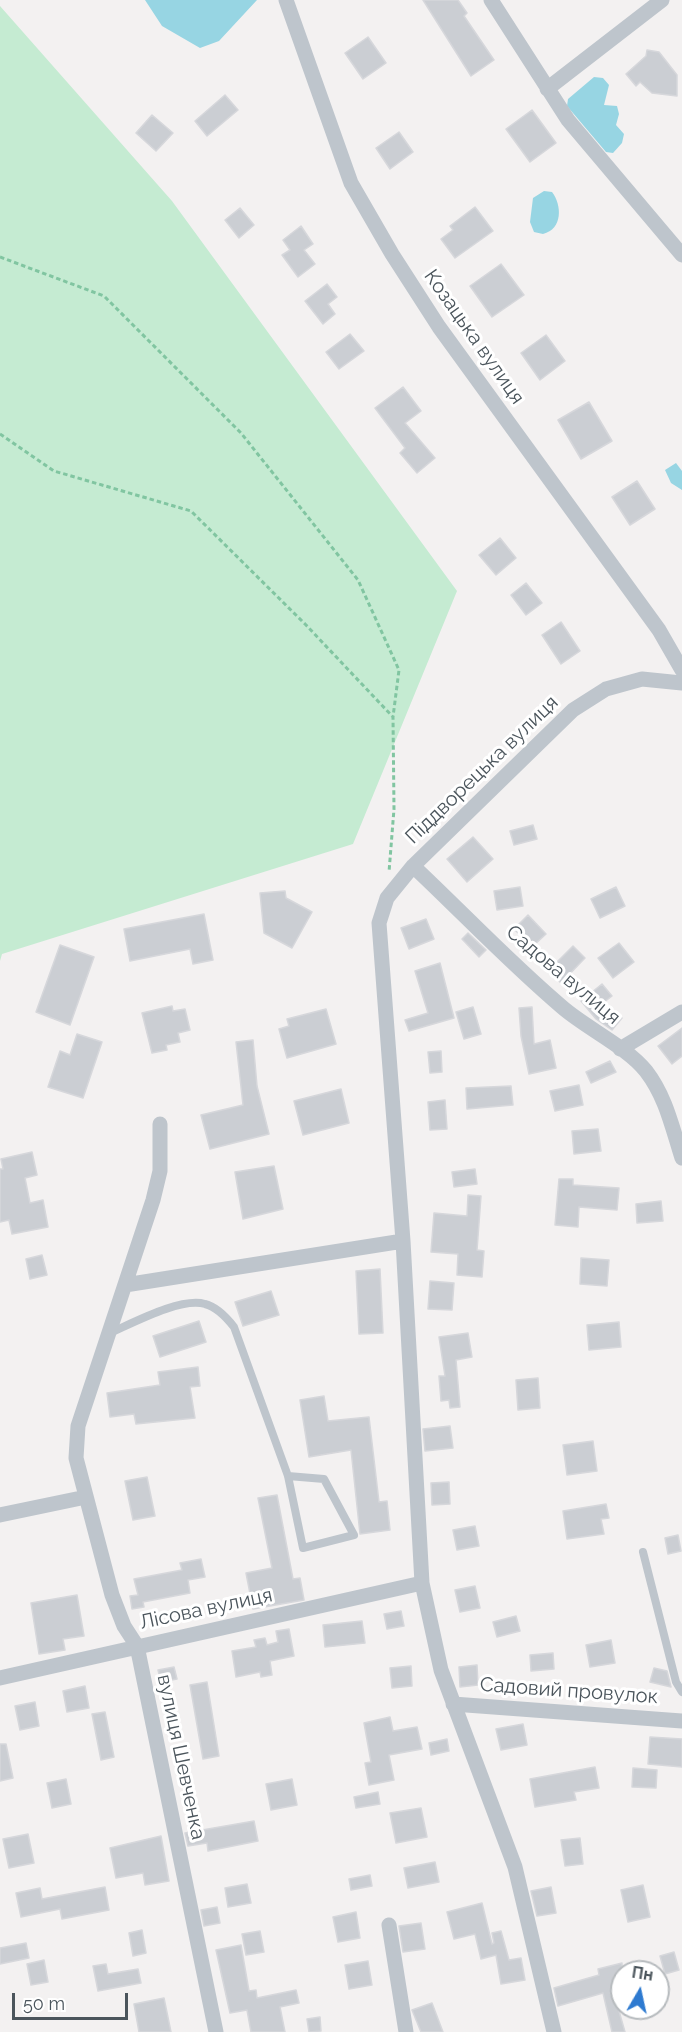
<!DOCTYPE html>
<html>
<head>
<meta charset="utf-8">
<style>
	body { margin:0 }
	#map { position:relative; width:682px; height:2032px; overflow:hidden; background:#f3f1f1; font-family:Raleway,sans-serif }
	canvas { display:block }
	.north { position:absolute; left:610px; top:1960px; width:60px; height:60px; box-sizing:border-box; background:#fff; border:2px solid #b7bbbe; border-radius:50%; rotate:9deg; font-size:16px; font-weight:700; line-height:24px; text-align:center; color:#4b555c }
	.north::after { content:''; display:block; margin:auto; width:21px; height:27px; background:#2e7ad0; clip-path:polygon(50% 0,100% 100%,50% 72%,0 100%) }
	.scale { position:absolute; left:12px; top:1993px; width:116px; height:27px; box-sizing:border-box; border:3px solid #4b555c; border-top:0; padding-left:8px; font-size:18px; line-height:21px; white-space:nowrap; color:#4b555c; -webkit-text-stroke:4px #fff; paint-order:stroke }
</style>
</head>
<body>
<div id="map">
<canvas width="682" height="2032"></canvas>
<div class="north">Пн</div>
<div class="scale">50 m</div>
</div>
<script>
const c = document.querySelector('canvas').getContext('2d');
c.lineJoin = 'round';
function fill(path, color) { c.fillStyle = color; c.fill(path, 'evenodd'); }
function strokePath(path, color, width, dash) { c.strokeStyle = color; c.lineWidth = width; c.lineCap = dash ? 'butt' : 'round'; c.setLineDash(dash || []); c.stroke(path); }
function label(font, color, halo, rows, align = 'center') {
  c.font = font + ' Raleway,sans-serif'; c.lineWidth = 6; c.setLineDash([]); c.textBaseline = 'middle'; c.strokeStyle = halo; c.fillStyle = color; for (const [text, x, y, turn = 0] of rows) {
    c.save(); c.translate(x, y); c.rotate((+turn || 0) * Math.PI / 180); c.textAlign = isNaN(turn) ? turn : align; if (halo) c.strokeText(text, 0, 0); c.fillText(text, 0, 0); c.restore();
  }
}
fill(new Path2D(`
	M0,6l172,195 285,390 -104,253 -351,110 -2,7z`), '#c5ebd2');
fill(new Path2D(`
	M145,0h112l-38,41 -19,7 -38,-22z
	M594,77l9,1 6,7 -5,20 13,1 2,8 -3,11 8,9 -2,9 -9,10 -7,-1 -39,-46 1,-7z
	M544,191l8,1c10,13 11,37 -9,42l-9,-2 -4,-10 3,-24z
	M676,463l6,8v19l-11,-7 -6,-13z`), '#97d5e3');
const building = new Path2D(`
	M423,0h35l9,13 -3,3 30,44 -23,16z
	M368,37l18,26 -23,16 -18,-26z
	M647,50l12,2 18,23v21l-25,-3 -12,-11 -4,4 -10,-12 20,-18z
	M225,95l13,15 -31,26 -12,-15z
	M532,110l24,33 -26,19 -24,-33z
	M152,115l21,18 -17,18 -20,-18z
	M399,132l14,20 -23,17 -14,-21z
	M475,207l18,24 -38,27 -14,-19 12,-9 -3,-4z
	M240,208l14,17 -15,13 -14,-18z
	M301,226l12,18 -9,6 11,14 -17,13 -16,-22 8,-5 -7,-10z
	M501,264l23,31 -32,22 -22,-31z
	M327,284l10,13 -9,7 7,10 -12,10 -18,-23z
	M350,334l14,17 -25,18 -13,-17z
	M546,335l19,26 -25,19 -19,-27z
	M403,387l18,24 -16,12 30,35 -18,15 -17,-20 5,-5 -30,-40z
	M589,402l23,39 -31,18 -23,-39z
	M637,481l18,28 -25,16 -18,-28z
	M500,538l16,20 -20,17 -17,-20z
	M526,583l16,20 -16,12 -15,-20z
	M561,622l19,29 -19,13 -19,-29z
	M533,825l4,14 -23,6 -4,-14z
	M473,837l20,22 -26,23 -20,-23z
	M520,887l3,19 -26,4 -3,-19z
	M616,887l9,19 -25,12 -9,-19z
	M285,891l1,7 26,14 -20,36 -28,-15 -4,-40z
	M204,914l9,46 -20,4 -3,-15 -60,12 -6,-32z
	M528,915l18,19 -14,13 -18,-18z
	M426,919l8,20 -25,10 -8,-21z
	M468,933l18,17 -7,7 -17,-18z
	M619,943l15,19 -21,16 -15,-20z
	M60,945l34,12 -24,68 -34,-13z
	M573,946l12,12 -24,25 -13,-12z
	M440,963l14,55 -45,13 -4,-11 23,-7 -13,-42z
	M602,984l10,12 -9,7 19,15 -10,12 -16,-11 -15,-18z
	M172,1006l1,5 12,-2 5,21 -12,3 2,9 -14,3 1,5 -15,3 -10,-40z
	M473,1007l8,27 -17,5 -8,-27z
	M532,1007l2,37 16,-4 6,28 -27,6 -8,-38 -2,-28z
	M326,1009l10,35 -49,14 -8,-29 10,-3 -2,-7z
	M682,1028v28l-10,8 -14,-18z
	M77,1034l25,8 -19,56 -35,-11 12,-36 10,4z
	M253,1040l4,46 12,48 -59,15 -9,-34 42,-10 -7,-63z
	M441,1051l1,21 -12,1 -2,-21z
	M610,1061l6,11 -25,11 -5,-11z
	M579,1085l4,20 -28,6 -5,-20z
	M511,1086l2,19 -46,4 -1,-21z
	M341,1089l8,34 -46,12 -9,-34z
	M445,1100l2,29 -17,1 -2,-28z
	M598,1129l3,22 -27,3 -2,-23z
	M32,1152l5,23 -12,3 5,25 13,-3 5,27 -36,7 -3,-14 -9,2v-53h3l-2,-10z
	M274,1166l9,43 -40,10 -8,-47z
	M475,1169l2,15 -23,3 -2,-15z
	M559,1179h14v6l46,3 -2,22 -38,-3 -1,20 -23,-2z
	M468,1195l13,1 -4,54 7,1 -2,26 -25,-2 1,-21 -27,-2 3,-39 33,3z
	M661,1201l2,20 -26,2 -1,-19z
	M42,1255l5,20 -17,4 -4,-20z
	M581,1258l28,2 -2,26 -27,-2z
	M380,1269l3,64 -24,1 -3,-63z
	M430,1281l24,2 -2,27 -24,-1z
	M271,1291l8,24 -36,11 -8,-24z
	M199,1321l7,21 -46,15 -7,-21z
	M619,1322l2,25 -32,3 -2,-25z
	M468,1333l4,24 -16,3 4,47 -10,1 -1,-8 -8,1 -2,-25h6l-6,-39z
	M198,1367l2,19 -10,1 5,31 -59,6 -2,-10 -24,3 -3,-24 53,-8 -2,-13z
	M538,1378l2,30 -22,2 -2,-30z
	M324,1396l4,25 41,-4 10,85 8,-1 3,29 -30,4 -9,-84 -42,7 -9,-57z
	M450,1426l3,22 -28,3 -2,-22z
	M593,1441l4,30 -30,4 -4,-30z
	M147,1477l8,39 -22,4 -8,-39z
	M449,1482l1,22 -18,1 -1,-22z
	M277,1495l16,84 7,-1 4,22 -51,9 -7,-36 26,-5 -14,-70z
	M606,1504l3,14 -8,1 3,15 -37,5 -4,-28z
	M475,1526l4,20 -22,4 -4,-20z
	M678,1535l3,16 -13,3 -3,-16z
	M201,1559l4,18 -17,3 2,13 -47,9 1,5 -12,2 -2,-13 8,-1 -4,-16 48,-9 -2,-7z
	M475,1586l5,22 -20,4 -5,-22z
	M77,1595l7,41 -21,3 2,11 -26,4 -8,-51z
	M401,1611l3,15 -17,3 -3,-15z
	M516,1616l4,15 -23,6 -4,-15z
	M362,1621l3,22 -40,4 -2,-22z
	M289,1629l5,27 -24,5 2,14 -11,2 -1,-5 -24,5 -4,-26 24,-4 -2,-7 11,-2 2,7 11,-3 -2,-11z
	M611,1640l4,23 -25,4 -4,-22z
	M553,1653l1,16 -23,2 -1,-16z
	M477,1665l1,20 -18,2 -1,-20z
	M411,1666l1,20 -20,2 -2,-20z
	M174,1667l3,12 -16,3 -3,-12z
	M654,1668l13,3 4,16 -21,-5z
	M207,1682l12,74 -16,3 -13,-74z
	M85,1686l4,22 -22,4 -4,-21z
	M35,1702l4,24 -19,4 -5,-24z
	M105,1712l9,45 -13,3 -9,-46z
	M390,1717l3,14 24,-4 5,22 -33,6 5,25 -25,5 -4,-22 6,-1 -7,-39z
	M523,1724l4,21 -26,5 -5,-21z
	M650,1737l32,2v28l-34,-3z
	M447,1739l2,12 -18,4 -2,-12z
	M0,1744h6l7,34 -13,3z
	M595,1767l4,21 -25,4 2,8 -41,7 -5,-28z
	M633,1768l24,2 -1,18 -24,-1z
	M66,1779l5,25 -19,4 -5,-25z
	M292,1779l5,26 -26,5 -5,-26z
	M378,1792l2,12 -24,4 -2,-11z
	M421,1808l6,29 -31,6 -6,-30z
	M254,1821l4,20 -50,10 -1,-8 -19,3 -3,-13z
	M28,1834l6,29 -25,5 -6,-29z
	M161,1836l8,45 -24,4 -2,-12 -27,5 -6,-30z
	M580,1838l3,26 -18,2 -4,-26z
	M435,1862l4,20 -31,6 -4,-20z
	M370,1875l2,11 -21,4 -2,-11z
	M247,1884l4,19 -23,4 -3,-19z
	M643,1885l7,32 -22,5 -7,-32z
	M105,1887l4,23 -47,9 -2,-10 -39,8 -5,-24 24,-5 2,11z
	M551,1887l5,26 -19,3 -6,-25z
	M482,1903l10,41 2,-1 -2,-10 9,-2 8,29 12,-2 4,22 -24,4 -5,-29 -15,4 -6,-25 -21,5 -7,-27z
	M217,1907l3,16 -16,3 -3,-16z
	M356,1912l4,26 -22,4 -5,-25z
	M421,1923l4,26 -22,3 -4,-26z
	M142,1930l4,23 -13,3 -4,-23z
	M260,1931l4,21 -18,3 -4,-21z
	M26,1943l3,15 -29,6v-16z
	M241,1945l8,46 7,-1 1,8 39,-8 3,13 -19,4 5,25h-34l-4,-22 -17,3 -14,-63z
	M674,1952l5,18 -14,4 -5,-18z
	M44,1960l4,22 -17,3 -4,-21z
	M368,1961l4,24 -23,4 -4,-24z
	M622,1963v47l-3,1 6,21h-13l-9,-39 -45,13 -4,-18 45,-13 -1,-6z
	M106,1964l2,10 30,-5 3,14 -43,8 -5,-25z
	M164,1998l7,34h-32l-5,-28z
	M432,2003l11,29h-22l-9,-22z
	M320,2017l1,14 -12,1 -2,-13z`);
fill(building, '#cbced3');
strokePath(building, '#d6d7db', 1.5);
strokePath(new Path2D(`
	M0,257l104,39 137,137 117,147 41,90 -6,47
	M0,434l54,37 137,40 115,114 87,92 1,92 -5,63`), '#81c5a1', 3, [4.5, 3]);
strokePath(new Path2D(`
	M110,1333c23,-10 71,-36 95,-29 12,3 22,14 29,23l54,149 15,72 51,-13 -30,-56 -36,-3
	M643,1552l33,130 6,10`), '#bec5cc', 8);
strokePath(new Path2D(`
	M286,0l65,183 41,71 47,73 220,303 23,40
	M491,0l77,120 114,135
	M547,89l115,-89
	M413,866c50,47 97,97 149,141 24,21 65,40 84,64 20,26 26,56 36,87
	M620,1049l62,-37
	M160,1124v47l-7,29 -75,226 -2,32 36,137 12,31 13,20 79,386
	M125,1285l278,-44
	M0,1515l86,-18
	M0,1678l422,-95
	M453,1704l229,17
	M389,1925l17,107
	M554,2032l-39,-165 -74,-197 -19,-87 -19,-342 -24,-318 8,-25 26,-32 160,-156 33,-21 36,-10 40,4`), '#bec5cc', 15);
label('20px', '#4b555c', '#fff', [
	["Козацька вулиця",474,337,55],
	["Піддворецька вулиця",482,770,-44],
	["Садова вулиця",563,975,40],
	["Лісова вулиця",206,1609,-12],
	["Садовий провулок",569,1691,4],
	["вулиця Шевченка",181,1757,78]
]);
</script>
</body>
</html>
